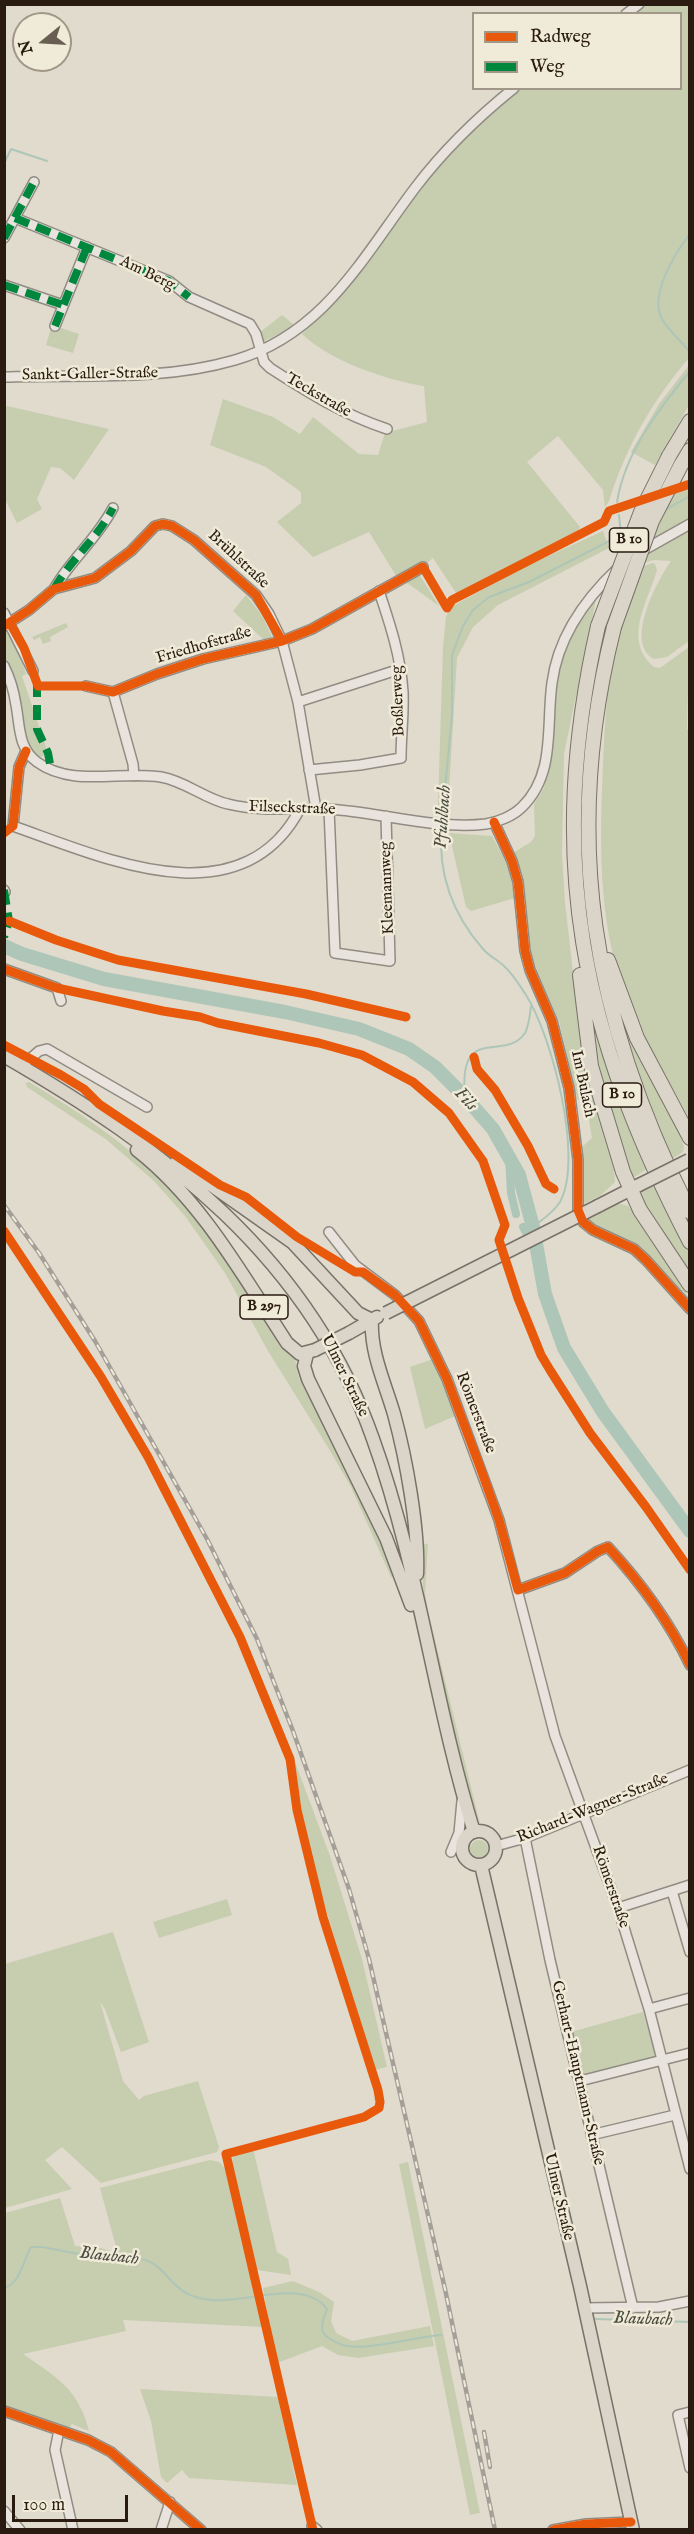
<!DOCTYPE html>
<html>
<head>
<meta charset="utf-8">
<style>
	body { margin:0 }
	#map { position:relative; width:694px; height:2534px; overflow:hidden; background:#e0dbcd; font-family:"IM FELL English",serif }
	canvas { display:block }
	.frame { position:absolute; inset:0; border:6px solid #291b10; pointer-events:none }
	.legend { position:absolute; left:472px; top:12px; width:210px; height:78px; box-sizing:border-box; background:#f0ead9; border:2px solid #a09789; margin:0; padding:8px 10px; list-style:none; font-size:18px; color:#291b10 }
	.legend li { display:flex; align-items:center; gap:12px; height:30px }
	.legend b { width:30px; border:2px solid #a09789 }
	.north { position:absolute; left:12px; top:12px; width:60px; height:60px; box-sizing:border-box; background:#f0ead9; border:2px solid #a09789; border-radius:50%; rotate:252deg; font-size:16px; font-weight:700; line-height:24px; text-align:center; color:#291b10 }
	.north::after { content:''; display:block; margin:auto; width:21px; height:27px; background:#695e52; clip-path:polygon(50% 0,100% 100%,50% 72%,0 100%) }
	.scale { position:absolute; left:12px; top:2495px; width:116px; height:27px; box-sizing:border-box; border:3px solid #291b10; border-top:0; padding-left:8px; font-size:18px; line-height:21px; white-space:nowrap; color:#291b10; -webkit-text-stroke:4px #f0ead9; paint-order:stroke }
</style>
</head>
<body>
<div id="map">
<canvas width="694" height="2534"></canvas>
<div class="frame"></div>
<ul class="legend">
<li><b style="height:8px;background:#e8590c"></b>Radweg</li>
<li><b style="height:8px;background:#00873e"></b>Weg</li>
</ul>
<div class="north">N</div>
<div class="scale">100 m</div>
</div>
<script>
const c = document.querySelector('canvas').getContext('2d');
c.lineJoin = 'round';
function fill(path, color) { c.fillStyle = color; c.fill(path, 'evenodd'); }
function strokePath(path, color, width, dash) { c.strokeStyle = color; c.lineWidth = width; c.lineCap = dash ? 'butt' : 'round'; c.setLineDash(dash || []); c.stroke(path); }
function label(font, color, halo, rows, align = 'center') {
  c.font = font + ' "IM FELL English",serif'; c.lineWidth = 5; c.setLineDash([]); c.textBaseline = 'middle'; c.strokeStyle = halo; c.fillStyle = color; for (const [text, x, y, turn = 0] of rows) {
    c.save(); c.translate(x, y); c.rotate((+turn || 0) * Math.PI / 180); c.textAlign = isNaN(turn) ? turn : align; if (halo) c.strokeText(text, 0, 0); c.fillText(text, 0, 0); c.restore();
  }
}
fill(new Path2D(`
	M635,5h54v353c-37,43 -63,89 -80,143l-4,6 -2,-17 -45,-54 -31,26 53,65 -2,5 -120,64 -25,-38 -16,13 22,35 -44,-32 -26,-42 -56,25 -36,-35 24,-19v-11l-35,-25 -56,-22 13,-46 50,18 27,17 13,-17 46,37 19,1 7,-22 42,-11 -3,-36c-38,-6 -94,-25 -122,-52l51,-52 -3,-3 66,-93 98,-97 166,-1v-74l-59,-1z
	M282,315l11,9 1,3 -30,14 -5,-8z
	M52,325l27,9 -6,19 -27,-8z
	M689,365v40l-34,60 -24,-13 28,-48z
	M7,406l102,23 -35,51 -14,-12 -9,-1 -14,32 5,10 -25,14 -12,-24 -1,-90z
	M689,486v35l-37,20 21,-48z
	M689,529v112l-22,16 -13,2c-30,-16 3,-78 17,-98l-17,-1 -11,3 5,-11z
	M603,531l6,17 -111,57 -25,22 -16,31 -9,149 -10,-2 5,-158 3,-30 5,-10 71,-39z
	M652,563l3,1 2,6c-9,32 -35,70 -3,97l6,1 29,-21 -2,82 3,1 -1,388c-22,-41 -47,-82 -64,-125 -28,-71 -25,-156 -22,-230 2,-38 3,-76 12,-113 7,-28 16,-56 27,-83z
	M246,595l17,22 9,20 -8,3 -31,-29z
	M596,600l-32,154 -2,101 3,48 17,147 32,120 1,12 -15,14 -19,9 1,-58 10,-9 -6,-36 -9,-3 -18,-78 -20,-45 -10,-28 -4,-55 -12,-40 18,-11 4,-6 -1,-32 10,-16 3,-15c10,-69 0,-115 49,-173z
	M66,623l2,4 -18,10 1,4 -8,3 -3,-7 -6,3 -2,-3z
	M4,626l20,22 -6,3 8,23 -4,2 26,77 -13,8 -9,-10 -21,-85z
	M449,833l43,3 16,29 7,33 -44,13 -5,-4z
	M613,992l10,26 56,115 5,14 -1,5 -13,8 -30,-75z
	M589,1006l21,70 37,93 -16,10c-21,-56 -35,-115 -42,-173z
	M29,1082c47,28 94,59 133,98 50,49 86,112 124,171l9,8 4,19 37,67 61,129 -6,3 -40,-90 -22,-38 -61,-98 -43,-78 -40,-57 -31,-35 -47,-41 -80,-53 -1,-4z
	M655,1184l34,68v30l-43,-69 -7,-20z
	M616,1203l12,3 8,9 53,83v9l-41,-50 -63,-37z
	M433,1359l22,57 -30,13 -15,-62z
	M419,1543l9,1 -3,49 3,18 52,213 -12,-35 -42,-172z
	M295,1762l35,94 32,103 25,108 -13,3 -57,-191 -18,-69z
	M470 1849a9 9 0 1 1 18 0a9 9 0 1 1-18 0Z
	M227,1899l5,16 -73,23 -6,-16z
	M113,1932l36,110 -28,10 -16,-43 -5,-7 23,79 16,19 5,-4 54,-15 21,66 -2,5 -116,31 -39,-36 -17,13 27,29 -67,19v-244z
	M643,2012l13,46 -73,19 -12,-45z
	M253,2148l24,104 11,7 3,16 -34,-5 -26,-102 2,-11z
	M210,2160l9,2 6,6 38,159 -140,-7 3,11 -103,23c34,24 55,34 66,77l-17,-7 -3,5 -64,-22v-194l55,-15 15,48 26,2 17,6 -18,-66z
	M408,2162l72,351h-1l-9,2 -71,-351z
	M293,2281l26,11 15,10 -3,19 5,12 16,8 78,-15 4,20 -76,12 -20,-3 -16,-9 -45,17 -14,-75z
	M140,2389l138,8 19,88 -108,-7 -7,-8 -15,13 -6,-6 -10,-56z`), '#c7cdaf');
strokePath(new Path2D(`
	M4,164l7,-15 36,12
	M690,234c-15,19 -41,61 -28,85 7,12 19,22 28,33
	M617,502c8,-50 42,-93 73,-131
	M663,511l27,-15
	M619,515l2,20
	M442,822l10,-107v-60l11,-29 10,-16 16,-13 40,-15 98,-50
	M442,828c-5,45 11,87 41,121 6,7 15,11 21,17 9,8 16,20 22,29 26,41 58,163 34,207 -7,11 -17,17 -27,25
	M465,1097c-7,-75 40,-34 60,-64 4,-7 5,-19 6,-27
	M4,2288c17,-5 19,-28 27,-41h11l84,16c4,-1 9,-4 13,-4 20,0 31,26 47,34 7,4 20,7 27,7 34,3 91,-22 114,9 -2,7 -7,15 -4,23 3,6 17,13 24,14 20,4 70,-9 94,-11
	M596,2319l94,3`), '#aec6b8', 2);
strokePath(new Path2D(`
	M509,1157l2,36 5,21
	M523,1227l18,35`), '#aec6b8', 8);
strokePath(new Path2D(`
	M4,946l18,8 82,25 181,33 74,17 50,20 26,18 30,30 28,32 26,46 14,52 12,67 19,54 39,64 87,119`), '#aec6b8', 14);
const minor = new Path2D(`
	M626,14l13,-10
	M15,218l154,63 20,16 61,27 6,10 8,28 6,6c39,25 72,46 117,61
	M4,238l30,-56
	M4,285l59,20
	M55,326l32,-79
	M4,377c78,-3 155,5 231,-17 89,-26 128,-103 180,-172 28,-37 63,-71 99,-100
	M642,551l48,-27
	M54,589c17,-30 43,-50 59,-81
	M4,613l29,58
	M4,626l25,-16 25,-21 41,-11 36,-27 24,-25 8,-2 9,2 22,14 62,55 13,19 13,27 16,61 18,107
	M4,666c6,12 10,26 12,39 4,21 2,43 21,57 36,26 84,8 124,15 24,4 44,22 67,27 33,8 67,4 100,5 51,3 107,21 158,15 12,-2 27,-8 36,-17 34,-33 24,-82 30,-124 6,-47 33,-84 66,-115
	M86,686l27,6 44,-18 46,-15 79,-18 30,-12 111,-62
	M113,692l20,72 1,12
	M298,702l102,-33
	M309,770l51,-5 41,-7c0,-22 3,-44 2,-66 -2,-35 -13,-68 -24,-101
	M329,809l6,144 55,8 -4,-145
	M494,822l18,39 6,21 7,69 5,19 22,51 17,67 9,72v50l5,12 10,8 41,19 12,11 44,49
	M13,826c89,31 227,96 287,-17
	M13,826l6,-59 7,-16
	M4,890l1,2
	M4,969l53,19 4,13
	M22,1066l17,-15 8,-2 100,58
	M329,1232l26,33 40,30 24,26 28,58 52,141 56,216 63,172 31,101 41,160
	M518,1590l47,-17 33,-22 10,-4c33,36 61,74 82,118
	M525,1838l25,122 83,348
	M496,1846l29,-8 165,-68
	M451,1852l8,-19 3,-32
	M672,1891l18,61
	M618,1908l72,-23
	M649,2009l41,-11
	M580,2081l110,-28
	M591,2135l84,-20
	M584,2308l75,-1 31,-6
	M4,2411l84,29 23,12 90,78
	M690,2412l-12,3 12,53
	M59,2430l-4,20 18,80
	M4,2511l16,19
	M312,2526l5,4
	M161,2530l9,-28
	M553,2530l33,-6 45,-2`);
const major = new Path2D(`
	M4,1056c161,93 305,201 369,383 46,128 61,264 101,393
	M137,1150c64,50 106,126 150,193l13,11 15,-4
	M177,1161l115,81 66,71 14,7
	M598,1206l41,-21
	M372,1320c-2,32 13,63 22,94 12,44 25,115 23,160
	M349,1333l28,-16
	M307,1354l-3,12 4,13 78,159 25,67
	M462 1848a17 17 0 1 1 34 0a17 17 0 1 1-34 0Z
	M481,1865l99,421 53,244`);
const highway = new Path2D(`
	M669,456l21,-35
	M681,465l9,-15
	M598,626c-53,233 -17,407 92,616
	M614,627c-53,210 -22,393 76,585
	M608,960l29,78 53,100
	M580,975l11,91 32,106 17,38 50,75`);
strokePath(minor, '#918c83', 12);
strokePath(major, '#777269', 15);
strokePath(highway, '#777269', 16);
strokePath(minor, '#e8e4dd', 9);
strokePath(major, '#dbd4c8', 12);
strokePath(highway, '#dbd4c8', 14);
const rail = new Path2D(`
	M4,1205l35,48 56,88 112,198 50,100 36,92 56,158 20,70 76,330 50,241
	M484,2432l6,35`);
strokePath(rail, '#a4a099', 4.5);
strokePath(rail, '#f0ead9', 2, [7]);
const majorBridge = new Path2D(`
	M639,1185l50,-25
	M386,1313l212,-107
	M315,1350l34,-17`);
const highwayBridge = new Path2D(`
	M598,626l43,-114 28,-56
	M614,627l38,-106 29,-56`);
strokePath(majorBridge, '#777269', 15, []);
strokePath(highwayBridge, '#777269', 16, []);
strokePath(majorBridge, '#dbd4c8', 12);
strokePath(highwayBridge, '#dbd4c8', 14);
strokePath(new Path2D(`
	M15,218l154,63 20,16
	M4,238l30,-56
	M4,285l59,20
	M55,326l32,-79
	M54,589c17,-30 43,-50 59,-81
	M37,682v47l11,24 3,16
	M4,890l5,31 -5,16`), '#00873e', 8, [15, 8]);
strokePath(new Path2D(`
	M447,608l5,-8 152,-78 5,-11 81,-27
	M10,623l14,25 14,38h48l27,6 44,-18 46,-15 79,-18 30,-12 111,-62 24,41
	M4,626l25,-16 25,-21 41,-11 36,-27 24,-25 8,-2 9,2 22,14 62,55 26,46
	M494,822l18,39 6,21 7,69 5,19 22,51 17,67 9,72v50l5,12 10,8 41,19 12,11 44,49
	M4,833l9,-7 6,-59 7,-16
	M9,921l47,19 62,20 188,34 100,23
	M4,969l53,19 106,23 37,6 18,6 101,20 43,12 51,27 36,31 34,48 22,64 -6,15 19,58 23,57 9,15 40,63 56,74 44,63
	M4,1045l57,30 23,14 15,15 121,81 26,12 51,40 58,35h8l32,23 24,26 28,58 33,88 19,53 19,70 47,-17 33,-22 10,-4c33,36 61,74 82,118
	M474,1057l3,12 18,21 33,56 18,38 8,5
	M4,1231l97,146 47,80 92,180 50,122 7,51 26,107 55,173 2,12 -1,6 -15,9 -138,37 87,376
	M4,2411l84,29 23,12 90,78
	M553,2530l33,-6 45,-2`), '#e8590c', 9);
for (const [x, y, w] of [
	[629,540,39],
	[622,1095,39],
	[264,1307,48]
]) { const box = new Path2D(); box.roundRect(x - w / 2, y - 12, w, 24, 4.5); c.fillStyle = '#f0ead9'; c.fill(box); strokePath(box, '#291b10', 1.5); }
label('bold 15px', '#291b10', null, [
	["B 10",629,540],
	["B 10",622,1095],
	["B 297",264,1307]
]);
label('16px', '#291b10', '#f0ead9', [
	["Am Berg",147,274,26],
	["Sankt-Galler-Straße",90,375,-1],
	["Teckstraße",318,396,30],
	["Brühlstraße",238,560,43],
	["Friedhofstraße",204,646,-16],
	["Boßlerweg",399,701,-92],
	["Filseckstraße",292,809,2],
	["Kleemannweg",388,888,-92],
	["Im Bulach",582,1084,78],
	["Ulmer Straße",344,1376,64],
	["Römerstraße",475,1413,69],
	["Richard-Wagner-Straße",593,1809,-22],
	["Römerstraße",610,1887,71],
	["Gerhart-Hauptmann-Straße",577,2073,77],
	["Ulmer Straße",558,2197,77]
]);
label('italic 18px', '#4a4c40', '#f0ead9', [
	["Pfuhlbach",444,817,-86],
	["Fils",465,1100,47],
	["Blaubach",109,2257,6],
	["Blaubach",643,2320,2]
]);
</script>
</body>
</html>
